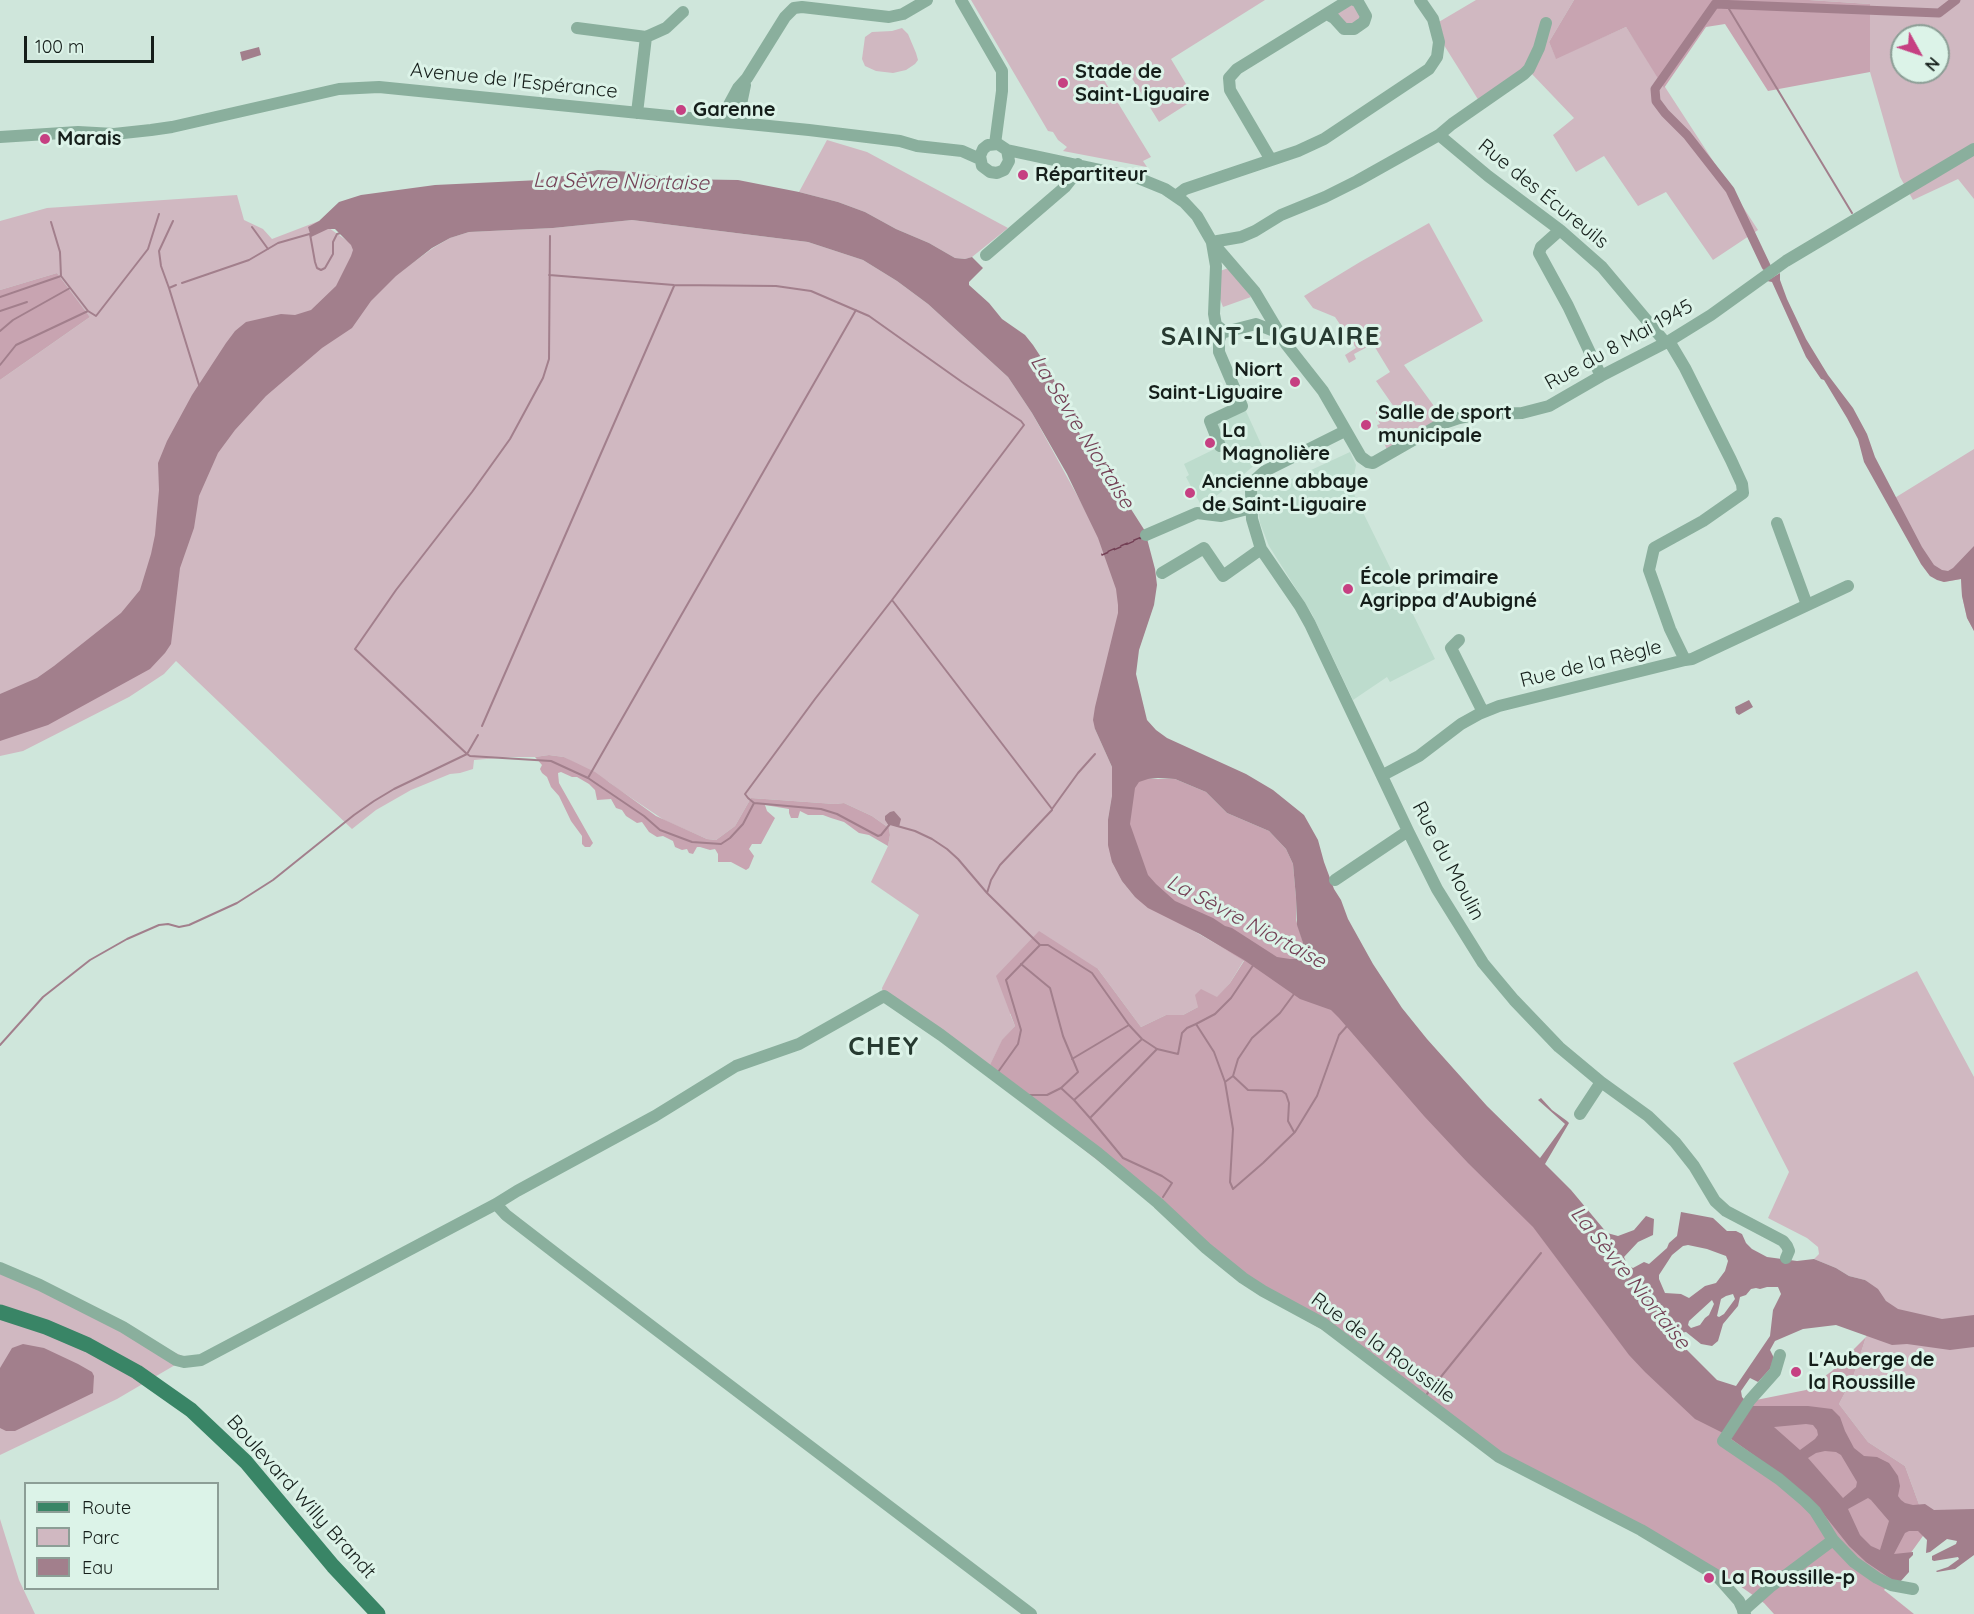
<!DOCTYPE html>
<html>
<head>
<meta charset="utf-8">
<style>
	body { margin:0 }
	#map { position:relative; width:1974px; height:1614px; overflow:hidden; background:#cfe6db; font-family:Quicksand,sans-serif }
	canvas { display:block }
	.legend { position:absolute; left:24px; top:1482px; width:195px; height:108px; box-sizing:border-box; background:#dcf3e8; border:2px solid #8c9e96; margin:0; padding:8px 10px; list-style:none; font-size:18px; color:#151e1a }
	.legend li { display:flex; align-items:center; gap:12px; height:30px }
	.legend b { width:30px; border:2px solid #8c9e96 }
	.north { position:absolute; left:1890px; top:24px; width:60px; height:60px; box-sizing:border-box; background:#dcf3e8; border:2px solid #8c9e96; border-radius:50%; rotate:130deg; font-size:16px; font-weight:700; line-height:24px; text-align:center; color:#151e1a }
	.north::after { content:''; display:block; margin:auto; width:21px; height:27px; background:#c64082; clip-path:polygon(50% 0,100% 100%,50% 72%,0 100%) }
	.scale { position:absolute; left:24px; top:36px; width:130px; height:27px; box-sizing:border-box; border:3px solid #151e1a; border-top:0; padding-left:8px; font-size:18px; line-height:21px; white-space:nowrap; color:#151e1a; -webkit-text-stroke:4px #dcf3e8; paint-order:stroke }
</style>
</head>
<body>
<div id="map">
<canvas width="1974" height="1614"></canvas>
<ul class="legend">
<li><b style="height:8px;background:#398566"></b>Route</li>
<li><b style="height:16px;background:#d0b8c1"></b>Parc</li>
<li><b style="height:16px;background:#a27f8c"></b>Eau</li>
</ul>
<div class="north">N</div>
<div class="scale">100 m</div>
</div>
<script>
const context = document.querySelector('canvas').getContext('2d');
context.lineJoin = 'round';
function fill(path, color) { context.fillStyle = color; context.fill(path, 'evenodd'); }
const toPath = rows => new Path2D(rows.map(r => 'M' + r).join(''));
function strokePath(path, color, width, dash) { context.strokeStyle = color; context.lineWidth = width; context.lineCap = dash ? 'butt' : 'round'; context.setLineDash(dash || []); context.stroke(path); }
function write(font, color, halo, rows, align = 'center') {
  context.font = font + ' Quicksand,sans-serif'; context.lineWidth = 6; context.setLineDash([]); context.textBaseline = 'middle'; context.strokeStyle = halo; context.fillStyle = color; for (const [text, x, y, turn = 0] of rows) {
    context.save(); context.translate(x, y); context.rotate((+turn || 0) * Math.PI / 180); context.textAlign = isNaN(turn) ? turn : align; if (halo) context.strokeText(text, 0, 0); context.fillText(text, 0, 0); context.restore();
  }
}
fill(toPath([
	[1245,409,1266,455,1243,475,1202,507,1186,477,1189,475,1184,464,1225,444,1216,423],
	[1350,452,1356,465,1354,475,1356,480,1351,488,1435,659,1390,682,1387,677,1353,700,1312,614,1269,546,1260,523,1257,502,1257,490,1278,480,1281,484]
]), '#bddccd');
fill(toPath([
	[971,0,1265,0,1171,59,1195,99,1159,122,1125,67,1104,80,1151,157,1143,161,1147,167,1063,151,1067,147,1058,140,1053,132,1048,131],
	[1476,0,1574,0,1549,42,1556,58,1626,27,1758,230,1713,260,1666,192,1638,206,1604,156,1576,172,1553,135,1574,118,1531,73,1479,101,1432,26],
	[1809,0,1974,0,1974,199,1958,179,1913,200,1900,177,1870,72,1870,4],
	[1902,36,1938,36,1938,72,1902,72],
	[1352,4,1360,14,1360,19,1349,27,1338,15,1338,12],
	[902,28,908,34,916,53,918,60,915,64,906,70,893,73,876,71,865,66,862,59,865,37,872,32,892,31],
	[827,140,867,152,1008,228,972,257,965,259,955,258,929,243,896,229,865,212,838,202,799,192],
	[237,195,244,220,263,229,272,239,319,221,396,275,433,248,450,238,469,232,553,228,632,220,808,242,863,260,897,281,928,304,1008,377,1032,413,1083,506,1127,579,1095,729,1112,767,1112,796,1108,820,1112,862,1122,881,1135,897,1244,960,1230,983,1218,997,1198,1007,1183,1015,1166,1015,1141,1027,1098,969,1010,1014,1015,1026,1002,1041,986,1073,884,1000,882,988,919,915,871,882,888,846,890,835,889,828,872,816,844,803,835,804,751,798,735,826,716,840,707,839,664,820,618,789,609,782,564,757,549,755,535,757,511,757,474,760,473,769,460,773,450,774,411,790,376,810,352,829,176,661,164,674,129,697,23,751,0,756,0,380,90,317,57,273,0,290,0,221,47,208],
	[1429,223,1483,321,1404,365,1442,417,1387,450,1377,425,1380,424,1376,417,1376,411,1383,410,1399,422,1401,417,1376,381,1390,372,1373,344,1354,354,1356,359,1349,363,1345,355,1356,348,1335,317,1313,308,1304,296,1360,262],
	[1231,267,1251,297,1223,307,1220,299,1220,271],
	[1974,449,1974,631,1967,618,1962,596,1961,579,1944,582,1930,576,1921,564,1893,499],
	[1917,971,1974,1077,1974,1538,1928,1529,1905,1466,1868,1442,1839,1404,1853,1377,1866,1337,1886,1301,1865,1280,1849,1276,1836,1268,1814,1259,1819,1254,1818,1247,1807,1238,1768,1218,1789,1172,1733,1063],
	[0,1264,169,1350,187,1358,117,1399,0,1455],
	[0,1519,19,1580,35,1614,0,1614]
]), '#d0b8c1');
fill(toPath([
	[1574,0,1809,0,1870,4,1870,72,1768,91,1725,24,1706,27,1664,88,1626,27,1556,59,1549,42],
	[57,273,90,317,0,380,0,290],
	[549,755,564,757,595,772,656,816,707,839,716,840,735,826,751,798,835,804,844,803,872,816,889,828,890,835,888,846,869,835,859,833,844,822,831,818,823,815,808,815,800,811,798,818,791,818,789,813,789,809,765,805,767,811,775,818,761,844,752,844,749,849,754,856,749,868,746,870,731,862,718,862,718,854,715,849,710,850,700,847,697,847,693,854,689,853,687,849,682,850,675,847,673,841,663,836,657,837,649,832,642,822,637,823,626,816,622,810,616,808,611,799,597,800,595,790,589,784,577,777,572,777,561,772,558,773,559,783,593,843,590,847,585,847,582,844,582,836,571,821,559,796,551,787,547,777,542,773,540,769,542,765,535,757],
	[1112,767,1148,779,1175,779,1206,792,1227,813,1269,831,1286,849,1293,864,1296,898,1296,920,1308,958,1306,959,1654,1355,1746,1402,1806,1390,1832,1371,1866,1337,1853,1377,1839,1404,1868,1442,1905,1466,1928,1529,1884,1590,1914,1614,1774,1614,1764,1603,1733,1581,1491,1455,1328,1333,1260,1294,1175,1221,986,1073,1002,1040,1015,1026,996,976,1039,931,1098,969,1141,1027,1166,1015,1183,1015,1198,1007,1195,995,1201,989,1217,997,1230,983,1244,961,1200,934,1148,908,1135,897,1122,881,1112,862,1108,845,1108,820,1112,796]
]), '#c8a4b1');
fill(toPath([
	[259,47,261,55,242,61,240,52],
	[598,170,633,172,675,179,738,180,799,192,838,202,865,212,896,229,929,243,955,258,965,259,972,257,983,268,969,282,969,285,989,303,1002,319,1025,335,1033,345,1052,374,1058,391,1085,444,1103,473,1115,484,1145,531,1155,569,1157,585,1154,605,1139,650,1136,674,1147,720,1156,730,1167,738,1246,774,1273,790,1304,815,1318,840,1324,862,1334,889,1341,900,1348,919,1373,964,1402,1008,1427,1039,1487,1106,1540,1158,1565,1124,1538,1100,1541,1098,1552,1110,1567,1121,1569,1123,1545,1164,1571,1190,1607,1233,1618,1236,1634,1230,1646,1216,1654,1219,1653,1235,1638,1242,1624,1257,1628,1266,1633,1268,1644,1262,1649,1264,1667,1248,1669,1243,1677,1236,1681,1212,1713,1218,1727,1231,1736,1231,1742,1234,1746,1243,1752,1249,1767,1257,1797,1261,1814,1259,1836,1268,1849,1276,1865,1280,1878,1289,1886,1301,1898,1309,1942,1319,1974,1315,1974,1347,1950,1350,1907,1344,1892,1345,1836,1325,1803,1329,1775,1341,1770,1350,1774,1358,1770,1369,1758,1382,1750,1378,1741,1391,1742,1397,1751,1406,1808,1406,1832,1409,1840,1417,1845,1431,1854,1448,1864,1456,1877,1457,1889,1463,1898,1476,1900,1486,1898,1496,1901,1500,1905,1503,1913,1505,1925,1504,1934,1510,1974,1509,1974,1555,1955,1569,1937,1572,1936,1571,1948,1567,1959,1559,1958,1557,1934,1561,1932,1560,1932,1556,1956,1544,1957,1541,1947,1539,1930,1552,1926,1553,1927,1540,1918,1531,1909,1531,1905,1533,1894,1554,1913,1552,1913,1555,1909,1559,1909,1572,1900,1582,1894,1581,1866,1562,1849,1546,1818,1507,1783,1476,1723,1433,1695,1419,1645,1372,1629,1355,1533,1227,1468,1163,1424,1116,1339,1018,1331,1010,1300,999,1244,960,1200,934,1148,908,1135,897,1122,881,1112,862,1108,845,1108,820,1112,796,1112,767,1095,729,1093,720,1095,707,1118,613,1118,605,1116,589,1098,538,1067,474,1032,413,1008,377,928,304,897,281,863,260,808,242,632,220,553,228,469,232,450,238,432,248,396,276,371,301,352,328,322,348,266,396,235,430,218,453,199,496,194,528,180,568,171,644,165,653,150,669,48,725,0,741,0,694,37,678,54,666,121,613,140,590,151,554,155,535,159,490,158,463,167,441,192,395,226,343,235,331,246,322,281,314,295,315,311,310,336,286,351,256,353,250,351,245,335,229,328,229,311,237,308,227,319,221,339,202,361,195,435,185,540,180],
	[1158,778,1175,779,1206,792,1227,813,1269,831,1286,849,1293,864,1296,898,1297,925,1308,958,1306,959,1290,959,1277,957,1232,928,1225,926,1213,918,1175,901,1156,884,1148,875,1130,824,1135,788,1139,782,1148,779],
	[1688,1245,1707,1249,1726,1256,1728,1261,1725,1271,1716,1283,1705,1286,1689,1298,1681,1294,1665,1293,1659,1279,1659,1275,1672,1255,1683,1246],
	[1767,1287,1778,1287,1781,1294,1773,1310,1770,1336,1736,1386,1717,1380,1673,1336,1680,1333,1686,1332,1701,1344,1712,1346,1718,1341,1723,1324,1738,1306,1740,1297,1746,1295,1751,1289,1756,1288,1760,1289],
	[1733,1294,1735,1299,1724,1314,1719,1317,1717,1316,1721,1299,1726,1296],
	[1712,1300,1714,1304,1709,1315,1705,1318,1700,1325,1691,1328,1688,1325,1689,1321],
	[1806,1424,1813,1425,1817,1430,1818,1435,1815,1439,1800,1450,1774,1427],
	[1825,1451,1836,1452,1841,1455,1857,1482,1856,1487,1843,1498,1808,1458,1816,1453],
	[1868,1498,1871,1500,1889,1521,1880,1550,1871,1546,1860,1535,1848,1509],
	[1780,273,1780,280,1787,299,1806,339,1828,375,1853,408,1867,434,1875,457,1922,547,1934,565,1942,570,1948,571,1953,568,1974,546,1974,631,1967,618,1962,596,1961,579,1944,582,1937,580,1930,576,1921,564,1864,462,1858,439,1847,418,1824,380,1821,379,1806,357,1772,282,1767,281],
	[1749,700,1753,707,1739,715,1736,713,1735,707],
	[894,811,901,819,899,827,890,824,889,826,885,820,885,816,890,812],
	[23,1344,44,1348,78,1364,92,1372,94,1376,93,1393,15,1431,6,1431,0,1428,0,1368,12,1348]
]), '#a27f8c');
strokePath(toPath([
	[1726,4,1852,213],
	[173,221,159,251,161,266,169,288,176,285],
	[51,222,60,252,61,276],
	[252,227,268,249],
	[310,234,315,262,317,268,321,270,325,268,333,254,333,242,337,234,341,233],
	[549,275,674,285,776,286,811,291,869,316,962,382,1021,421,1024,425,892,600,1052,809,1078,773,1095,754],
	[182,283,249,260,278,243,313,233],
	[169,288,199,385],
	[0,297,61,276,88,311],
	[0,311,27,302],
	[0,331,13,320,70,288],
	[0,365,16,345,88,311,96,316,148,249,159,214],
	[892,600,815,699,745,794,748,798,754,803,821,809,837,814,878,836,881,835,890,824,915,831,932,839,947,849,958,859,987,893,991,880,1000,865,1052,810],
	[482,726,674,286],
	[478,735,467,754,470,756,551,761,588,778,644,816,660,830,692,842,721,844,730,838,743,824,754,803],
	[588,778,856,310],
	[987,893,1040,945,1006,980,1021,1030,1018,1044,998,1072],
	[1040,945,1048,945,1092,973,1129,1025,1142,1039,1157,1049,1178,1054,1182,1033,1187,1028,1196,1024,1214,1052,1225,1082,1233,1129,1230,1182,1233,1189,1263,1163,1295,1132,1317,1096,1339,1035,1347,1026],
	[1021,964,1050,988,1063,1036,1078,1072,1061,1088,1047,1095,1029,1095],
	[1196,1024,1215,1014,1231,998,1254,964],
	[0,1045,43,997,90,960,127,939,159,925,168,924,179,927,189,925,237,903,273,880,354,815,374,801,394,789,467,754,355,649,396,590,472,492,510,439,543,378,549,359,550,236],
	[1072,1059,1129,1025],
	[1233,1076,1248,1090,1282,1091,1286,1094,1289,1103,1288,1121,1294,1132],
	[1225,1082,1233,1076,1238,1059,1252,1038,1280,1013,1294,994],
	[1061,1088,1074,1100,1141,1040],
	[1074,1100,1090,1118,1157,1049],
	[1090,1118,1123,1158,1162,1176,1172,1183,1163,1197],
	[1427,1394,1541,1253]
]), '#a27f8c', 2);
strokePath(toPath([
	[1715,4,1655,89,1656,101,1665,113,1687,135,1730,190,1766,266],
	[1715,4,1939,13,1956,0]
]), '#a27f8c', 9);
strokePath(toPath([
	[1146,535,1146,536,1102,555,1102,554,1146,535]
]), '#744156', 1.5, [8, 6]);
strokePath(toPath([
	[961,0,1002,71,1002,91,995,144],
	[1327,14,1334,18,1344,29,1354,29,1364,22,1366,16,1358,2,1354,0],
	[577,28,646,37],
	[745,85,740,109,746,123],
	[637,113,646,37,666,28,683,12],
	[724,121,725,112,738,88,747,78,785,17,794,8,802,7,889,17,903,14,927,0],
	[1439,135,1452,124,1524,74,1529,69,1539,48,1546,23],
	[0,137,78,132,114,134,151,130,172,127,339,89,379,87,809,130,900,141,917,146,962,151,980,159],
	[1007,150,1009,161,1004,170,997,173,990,172,982,166,980,156,983,149,988,145,998,144,1007,150,1138,178,1165,189,1184,202,1197,216,1212,242,1255,292,1286,344,1323,391,1361,457,1368,462,1373,463,1441,424,1459,418,1479,414,1522,413,1549,406,1601,376,1669,341,1711,315,1786,261,1974,149],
	[1271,160,1230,90,1229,78,1237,69,1349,0],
	[1176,196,1185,189,1298,151,1324,139,1429,69,1437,57,1439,42,1433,19,1420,0],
	[1560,230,1541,247,1539,253,1568,306,1601,376],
	[1212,242,1241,237,1255,231,1281,215,1325,197,1357,181,1439,135,1488,176,1560,230,1602,267,1665,342],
	[1212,243,1216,266,1214,314,1216,325,1225,332,1256,324,1279,333],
	[986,255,1065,187,1076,173,1078,164],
	[1345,431,1265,471,1254,481,1251,491,1252,519,1261,549,1300,606,1310,624,1408,831,1437,889,1483,963,1514,1000,1559,1047,1601,1082,1648,1116,1675,1142,1694,1166,1715,1201,1726,1211,1783,1241,1787,1246,1789,1251,1786,1258],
	[1220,446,1210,421,1242,406,1219,352,1219,340,1222,331],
	[1777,523,1807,605],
	[1146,535,1197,513,1221,516,1251,508],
	[1162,573,1204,548,1223,576,1261,549],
	[1459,640,1451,648,1483,712],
	[1685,660,1692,659,1848,586],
	[1383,775,1419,756,1461,724,1479,714,1499,706,1685,660,1670,629,1649,570,1654,548,1703,521,1743,493,1742,484,1731,460,1685,368,1669,341],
	[1335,880,1408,831],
	[1580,1114,1601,1082],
	[496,1204,506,1215,563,1259,1031,1614],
	[0,1268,40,1285,123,1327,176,1360,184,1362,201,1360,496,1204,517,1191,655,1116,736,1066,799,1044,884,996,941,1035,1098,1153,1158,1203,1206,1248,1243,1278,1263,1291,1324,1324,1499,1457,1641,1530,1716,1575,1739,1601,1745,1614],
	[1833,1540,1854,1562,1877,1578,1891,1585,1913,1589],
	[1743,1611,1770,1587,1833,1540,1815,1511,1805,1501,1779,1479,1723,1441,1750,1400,1775,1372,1780,1355]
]), '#8aaf9d', 12);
strokePath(toPath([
	[0,1312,46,1327,88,1345,137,1372,191,1410,246,1462,333,1566,378,1614]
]), '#398566', 15);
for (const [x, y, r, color] of [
	[1063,83,6,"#c64082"],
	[681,110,6,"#c64082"],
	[45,139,6,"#c64082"],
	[1023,175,6,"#c64082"],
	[1295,382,6,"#c64082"],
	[1366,425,6,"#c64082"],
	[1210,443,6,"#c64082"],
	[1190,493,6,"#c64082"],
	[1348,589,6,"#c64082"],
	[1796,1372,6,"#c64082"],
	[1709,1578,6,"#c64082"]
]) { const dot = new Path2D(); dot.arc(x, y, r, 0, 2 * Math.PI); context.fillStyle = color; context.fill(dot); strokePath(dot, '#dcf3e8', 2); }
write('bold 20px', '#151e1a', '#dcf3e8', [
	["Stade de",1075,72],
	["Saint-Liguaire",1075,95],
	["Garenne",693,110],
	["Marais",57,139],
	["Répartiteur",1035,175],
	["Niort",1283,370,"right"],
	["Saint-Liguaire",1283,393,"right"],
	["Salle de sport",1378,413],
	["municipale",1378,436],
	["La",1222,431],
	["Magnolière",1222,454],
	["Ancienne abbaye",1202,482],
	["de Saint-Liguaire",1202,505],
	["École primaire",1360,578],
	["Agrippa d'Aubigné",1360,601],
	["L'Auberge de",1808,1360],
	["la Roussille",1808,1383],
	["La Roussille-p",1721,1578]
], 'left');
write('20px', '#151e1a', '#dcf3e8', [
	["Avenue de l'Espérance",514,81,6],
	["Rue des Écureuils",1543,194,39],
	["Rue du 8 Mai 1945",1619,345,-29],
	["Rue de la Règle",1591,664,-14],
	["Rue du Moulin",1448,861,62],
	["Rue de la Roussille",1383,1348,36],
	["Boulevard Willy Brandt",301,1497,48]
]);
write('italic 21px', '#744156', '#dcf3e8', [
	["La Sèvre Niortaise",621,182,1],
	["La Sèvre Niortaise",1082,432,58],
	["La Sèvre Niortaise",1246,922,28],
	["La Sèvre Niortaise",1630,1278,51]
]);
context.letterSpacing = '1.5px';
write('bold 26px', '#273a31', '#dcf3e8', [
	["SAINT-LIGUAIRE",1271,337],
	["CHEY",884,1047]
]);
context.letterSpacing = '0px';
</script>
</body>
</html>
